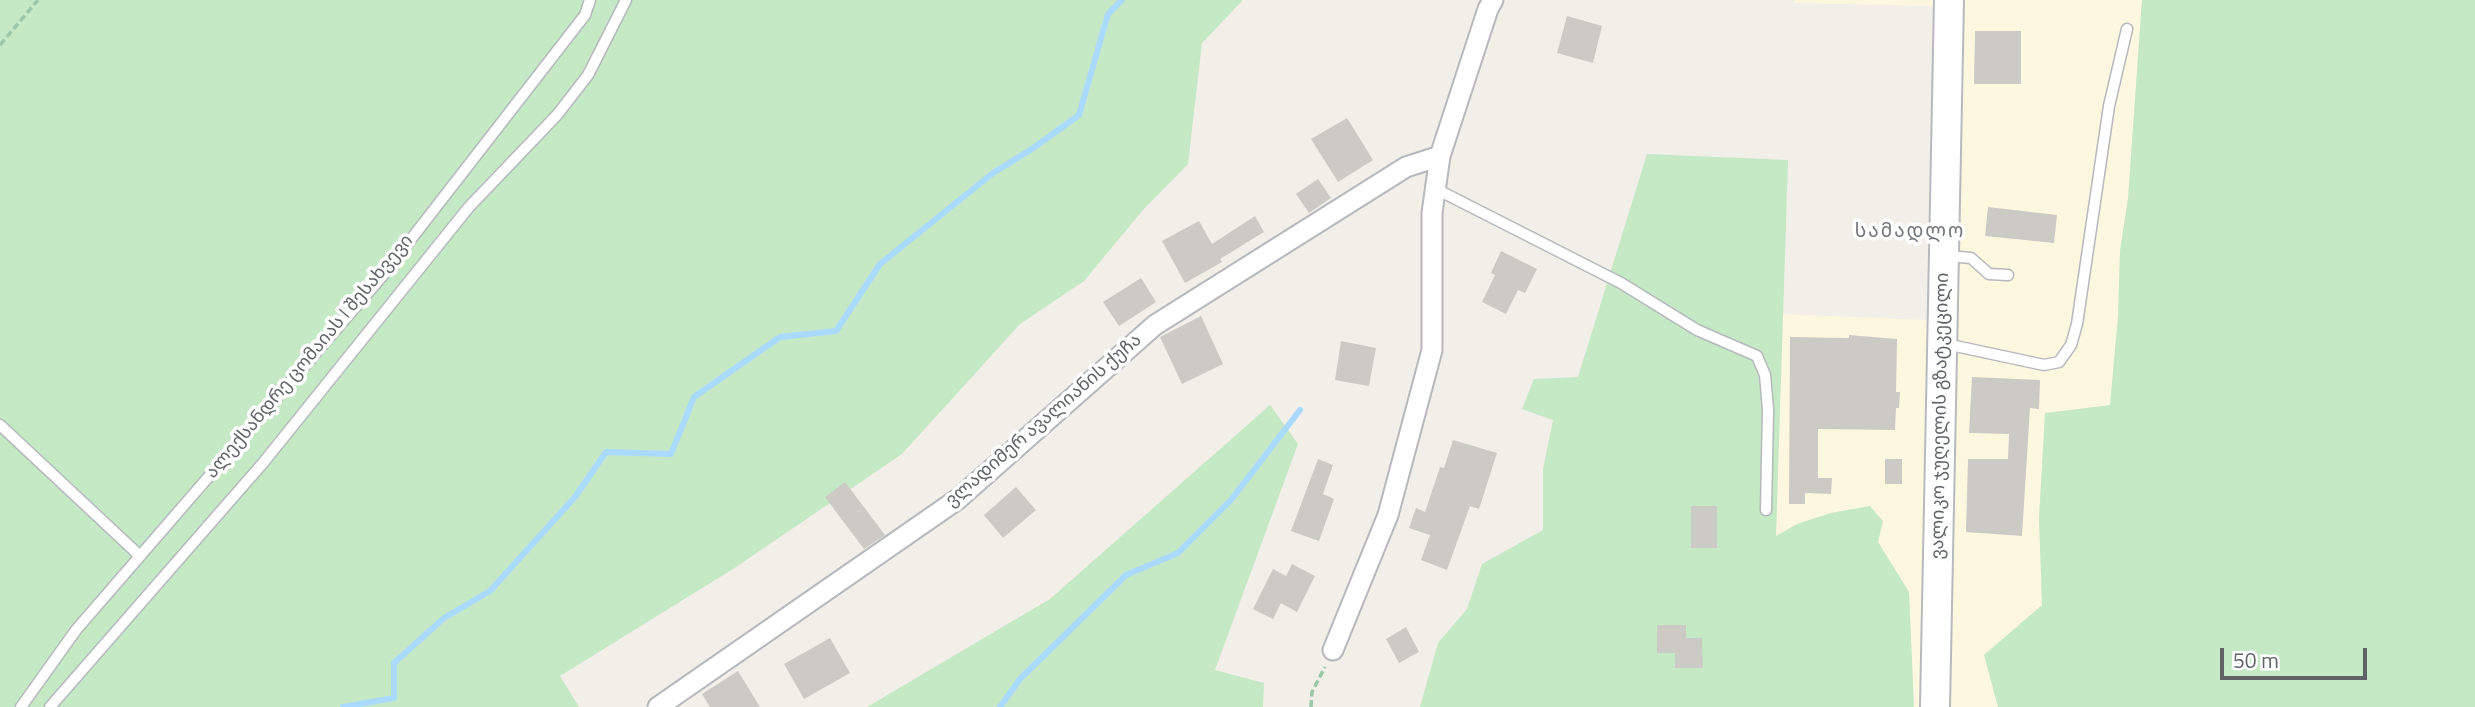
<!DOCTYPE html>
<html>
<head>
<meta charset="utf-8">
<style>
	body { margin:0 }
	#map { position:relative; width:2475px; height:707px; overflow:hidden; background:#f1efe8; font-family:"Titillium Web",sans-serif }
	canvas { display:block }
	.scale { position:absolute; left:2220px; top:648px; width:147px; height:32px; box-sizing:border-box; border:4px solid #5f6368; border-top:0; padding-left:9px; font-size:21px; line-height:24px; white-space:nowrap; color:#5f6368; -webkit-text-stroke:5px #fff; paint-order:stroke }
</style>
</head>
<body>
<div id="map">
<canvas width="2475" height="707"></canvas>
<div class="scale">50 m</div>
</div>
<script>
const context = document.querySelector('canvas').getContext('2d');
context.lineJoin = 'round';
function fill(path, color) { context.fillStyle = color; context.fill(path, 'evenodd'); }
const toPath = rows => new Path2D(rows.map(r => 'M' + r).join(''));
function strokePath(path, color, width, dash) { context.strokeStyle = color; context.lineWidth = width; context.lineCap = dash ? 'butt' : 'round'; context.setLineDash(dash || []); context.stroke(path); }
function write(font, color, halo, rows, align = 'center') {
  context.font = font + ' "Titillium Web","Noto Sans Georgian",sans-serif'; context.lineWidth = 7; context.setLineDash([]); context.textBaseline = 'middle'; context.strokeStyle = halo; context.fillStyle = color; for (const [text, x, y, turn = 0] of rows) {
    context.save(); context.translate(x, y); context.rotate((+turn || 0) * Math.PI / 180); context.textAlign = isNaN(turn) ? turn : align; if (halo) context.strokeText(text, 0, 0); context.fillText(text, 0, 0); context.restore();
  }
}
fill(toPath([
	[1795,0,2142,0,2128,198,2120,251,2118,316,2110,406,2045,414,2039,518,2042,605,1984,655,1998,707,1914,707,1909,592,1878,542,1883,521,1870,506,1831,513,1797,524,1776,537,1782,314,1925,320,1955,324,1965,7,1795,3]
]), '#fef7e0');
fill(toPath([
	[0,0,1243,0,1202,43,1188,164,1143,210,1084,281,1020,324,902,454,733,569,560,676,579,707,0,707],
	[2142,0,2475,0,2475,707,1998,707,1984,655,2042,605,2039,518,2045,413,2110,405,2118,316,2120,251,2128,198],
	[1647,154,1788,160,1776,536,1797,524,1831,513,1870,506,1883,521,1878,542,1909,592,1914,707,1420,707,1438,643,1467,609,1482,564,1543,530,1543,469,1553,420,1522,409,1534,379,1578,377],
	[1270,405,1298,444,1215,670,1264,683,1263,707,867,707,1050,599]
]), '#c5e8c5');
strokePath(toPath([
	[343,707,394,698,394,663,444,618,490,591,575,497,606,452,671,454,694,397,780,337,836,331,880,264,993,173,1032,149,1079,115,1108,14,1122,0],
	[1000,707,1020,679,1126,575,1178,553,1231,500,1300,410]
]), '#aadaff', 6);
fill(toPath([
	[1567,16,1602,26,1593,63,1557,53],
	[1975,31,2021,31,2021,84,1974,84],
	[1347,118,1373,160,1338,182,1311,139],
	[1318,179,1331,198,1309,213,1296,194],
	[1988,207,2057,215,2054,243,1985,236],
	[1255,216,1264,232,1220,259,1222,262,1185,283,1162,241,1199,221,1212,244],
	[1501,251,1537,269,1525,293,1518,290,1506,314,1482,302,1495,275,1491,273],
	[1141,278,1156,302,1119,326,1103,302],
	[1201,316,1223,364,1182,384,1160,337],
	[1849,335,1897,339,1896,392,1900,392,1899,408,1896,408,1895,430,1818,429,1818,478,1832,478,1831,494,1805,493,1805,504,1789,504,1790,337,1849,338],
	[1341,341,1376,348,1369,386,1335,380],
	[1972,377,2040,380,2039,409,2030,408,2022,536,1966,532,1968,459,2008,459,2009,434,1969,433],
	[1453,440,1497,453,1479,509,1470,506,1447,570,1421,560,1430,535,1409,528,1416,508,1425,512,1440,467,1444,468],
	[1318,459,1333,465,1323,494,1334,499,1319,541,1291,531],
	[1885,459,1902,459,1902,484,1885,484],
	[845,482,885,535,864,549,825,497],
	[1016,487,1036,510,1003,538,984,515],
	[1691,506,1717,506,1717,548,1691,548],
	[1292,564,1315,576,1297,612,1281,603,1273,619,1253,609,1273,569,1286,576],
	[1657,625,1686,625,1686,638,1702,638,1703,668,1675,668,1675,653,1657,653],
	[1406,627,1419,652,1399,663,1386,639],
	[830,638,850,673,804,699,784,664],
	[738,671,760,707,710,707,702,694]
]), '#cccac5');
const service = toPath([
	[1436,189,1621,283,1697,330,1757,356,1765,375,1768,409,1766,510],
	[1948,256,1971,258,1989,274,2008,275],
	[1946,344,2044,365,2059,362,2071,345,2077,324,2109,106,2127,29],
	[0,425,140,556],
	[21,707,76,630,384,274,585,15,590,0],
	[50,707,263,463,469,207,557,115,588,75,626,0]
]);
const minor = toPath([
	[1333,650,1388,515,1432,350,1432,213,1440,156,1488,9,1493,0],
	[658,707,958,499,1155,325,1406,167,1440,156]
]);
const secondary = toPath([
	[1935,707,1949,0]
]);
strokePath(service, '#b5b8bc', 13);
strokePath(minor, '#b5b8bc', 23);
strokePath(secondary, '#b6babf', 32);
strokePath(toPath([
	[0,45,38,0],
	[1311,707,1312,692,1325,667]
]), '#9cc7a9', 3.5, [7, 3.5]);
strokePath(service, '#fff', 10);
strokePath(minor, '#fff', 19);
strokePath(secondary, '#fff', 28);
write('18px', '#5f6368', '#fff', [
	["ალექსანდრე ცომაიას I შესახვევი",310,357,-50],
	["ვალიკო ჯუღელის გზატკეცილი",1941,416,-89],
	["ვლადიმერ ავალიანის ქუჩა",1044,421,-41]
]);
context.letterSpacing = '2px';
write('19px', '#70757a', '#fff', [
	["სამადლო",1910,232]
]);
context.letterSpacing = '0px';
</script>
</body>
</html>
